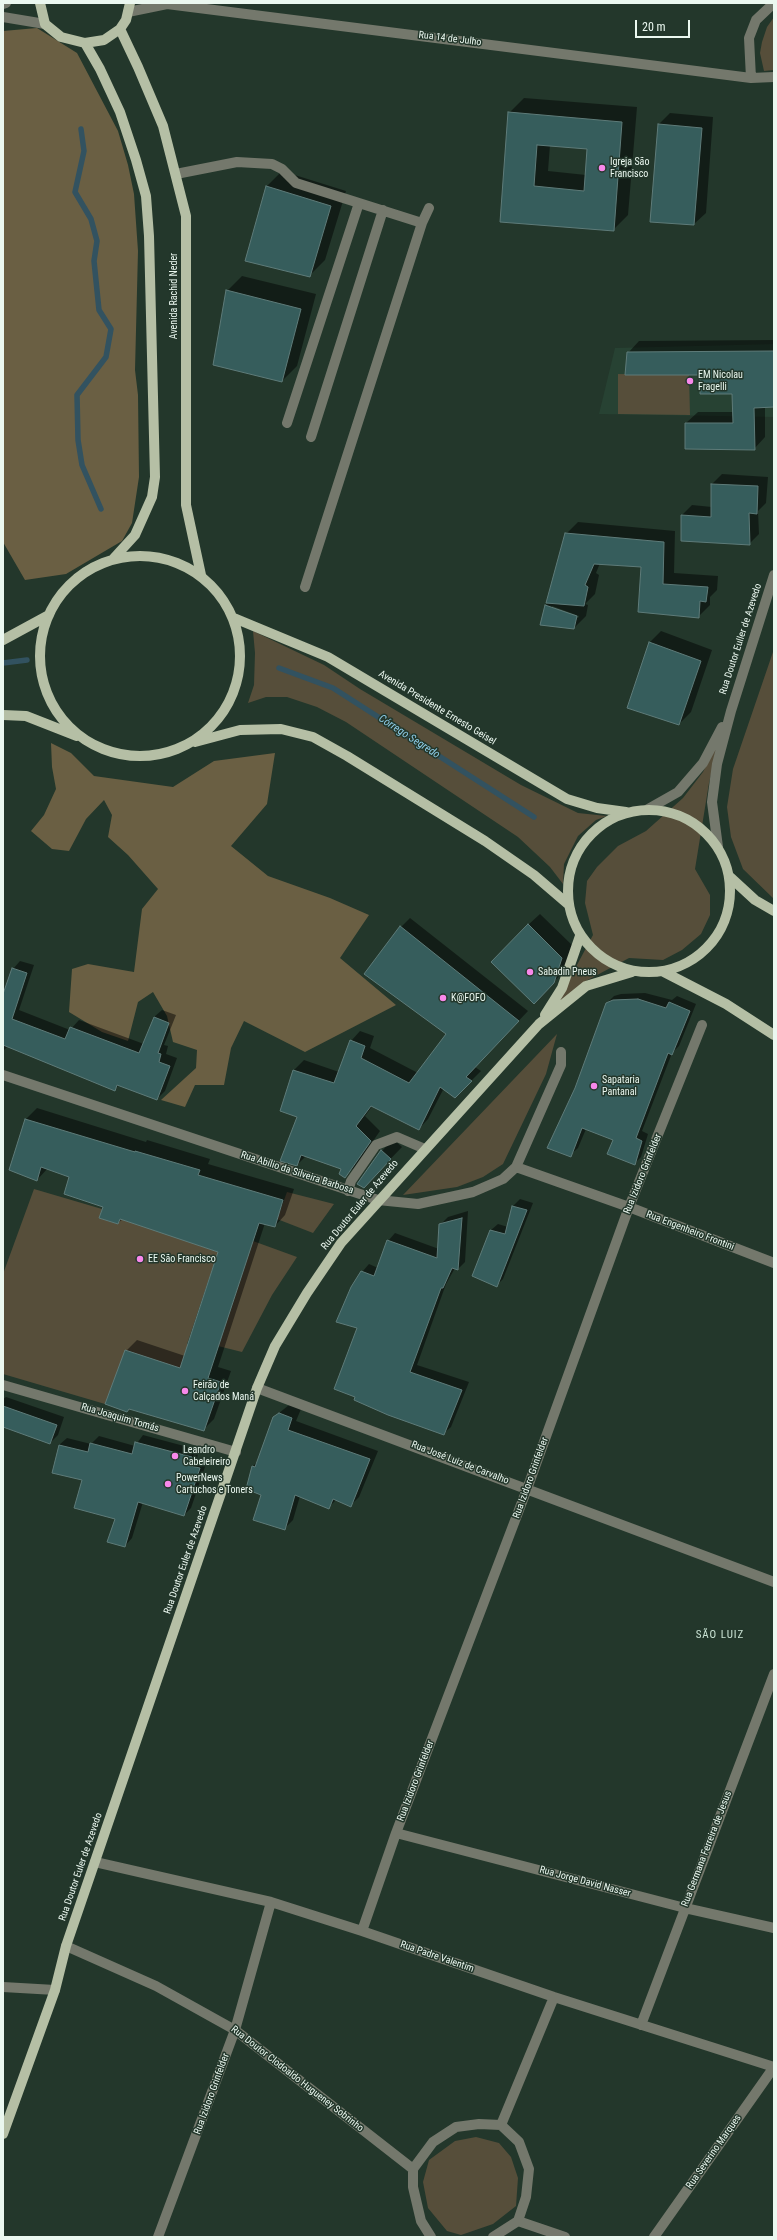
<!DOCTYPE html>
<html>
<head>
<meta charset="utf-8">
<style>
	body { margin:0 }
	#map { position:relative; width:777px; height:2240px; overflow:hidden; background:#23372b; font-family:"Roboto Condensed",sans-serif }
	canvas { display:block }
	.frame { position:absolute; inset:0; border:4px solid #ebf8f0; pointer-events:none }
	.scale { position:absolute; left:635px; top:20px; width:55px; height:18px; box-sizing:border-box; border:2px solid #ebf8f0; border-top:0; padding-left:5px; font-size:12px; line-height:14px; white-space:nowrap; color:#ebf8f0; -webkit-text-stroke:3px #23372b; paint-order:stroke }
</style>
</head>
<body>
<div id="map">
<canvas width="777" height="2240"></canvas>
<div class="frame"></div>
<div class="scale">20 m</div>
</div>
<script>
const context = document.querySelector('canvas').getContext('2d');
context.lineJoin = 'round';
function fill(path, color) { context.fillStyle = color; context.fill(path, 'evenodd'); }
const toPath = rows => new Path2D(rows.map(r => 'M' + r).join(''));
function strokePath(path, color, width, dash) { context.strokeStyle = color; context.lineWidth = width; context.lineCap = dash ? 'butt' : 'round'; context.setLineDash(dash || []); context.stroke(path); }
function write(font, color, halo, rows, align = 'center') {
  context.font = font + ' "Roboto Condensed",sans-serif'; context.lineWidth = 3; context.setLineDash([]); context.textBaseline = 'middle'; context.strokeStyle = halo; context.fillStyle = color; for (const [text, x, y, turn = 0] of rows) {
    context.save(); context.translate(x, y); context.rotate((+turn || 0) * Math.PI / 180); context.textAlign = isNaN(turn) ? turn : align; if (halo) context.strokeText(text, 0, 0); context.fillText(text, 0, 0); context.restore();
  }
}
fill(toPath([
	[774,344,774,417,599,414,615,348]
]), '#274233');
fill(toPath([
	[774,17,774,70,764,71,760,53,762,42,767,27],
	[618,374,689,375,690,415,618,414],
	[253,631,324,665,360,689,521,785,578,813,607,816,596,820,578,836,564,864,563,884,550,867,518,837,346,722,317,707,287,697,266,697,248,703,254,685,255,653],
	[774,649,774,899,743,869,731,837,727,807,733,769],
	[719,741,709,783,695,869,710,895,710,915,701,934,682,950,663,960,629,958,584,982,555,1006,593,935,585,903,587,881,597,867,618,846,646,831,683,798,703,772],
	[557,1034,546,1074,503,1164,483,1177,457,1187,403,1195],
	[34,1189,102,1209,99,1218,118,1224,122,1213,128,1221,218,1252,187,1344,210,1352,201,1375,127,1351,105,1404,3,1374,3,1274],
	[287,1192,334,1204,313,1233,277,1219],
	[253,1241,297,1257,272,1295,242,1352,218,1346],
	[476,2137,499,2143,511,2157,518,2178,516,2206,493,2224,461,2235,447,2231,428,2208,423,2182,429,2160,455,2141]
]), '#564e3a');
fill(toPath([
	[37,28,77,53,118,131,128,165,134,194,138,251,135,370,138,395,139,477,132,523,122,541,66,574,25,580,3,542,3,31],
	[51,743,71,753,94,776,173,787,214,761,275,753,267,804,231,846,268,876,330,898,369,915,340,958,396,1005,305,1052,244,1021,231,1048,224,1085,195,1085,185,1107,161,1100,196,1068,197,1050,173,1042,167,1016,153,992,138,1002,128,1041,102,1032,69,1012,72,969,88,964,134,972,142,909,158,889,128,855,108,837,112,815,104,800,86,819,69,851,52,849,31,831,44,815,56,789,52,767]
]), '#6a5f43');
fill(toPath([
	[524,98,637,107,628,215,613,230,501,221,509,113],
	[550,145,588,148,586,175,548,171],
	[670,113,713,117,706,213,694,224,658,125],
	[282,171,346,191,325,260,310,275,267,186],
	[242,276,316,294,297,366,282,381,227,291],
	[774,340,774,406,765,406,765,437,754,449,686,423,698,412,734,412,733,393,701,374,628,353,639,341],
	[722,474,768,477,766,503,758,511,759,534,749,544,682,515,692,505,712,507,712,484],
	[578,522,675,531,674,573,718,576,717,590,710,597,710,605,698,617,642,566,600,563,596,573,599,575,595,594,585,604,588,605,586,616,574,628,541,624,546,605,549,602,566,534],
	[552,606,579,616,578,618,552,609],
	[661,631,712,650,691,712,679,724,649,643],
	[540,914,573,946,565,970,534,1002,528,925],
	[410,918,528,1011,475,1067,481,1071,455,1097,444,1088,428,1119,419,1129,373,1105,365,1116,380,1131,355,1167,345,1176,342,1169,306,1156,297,1165,299,1116,281,1111,294,1070,304,1060,339,1072,351,1041,360,1031,374,1036,370,1048,418,1073,447,1034,401,927],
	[20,961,34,965,19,1010,70,1030,79,1020,144,1044,154,1017,162,1010,176,1015,164,1045,168,1046,166,1054,177,1058,165,1091,157,1099,119,1085,115,1089,8,1046,3,1051,3,997,13,969],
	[645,993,672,1000,677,996,696,1004,679,1046,672,1053,642,1131,648,1134,641,1157,634,1164,614,1140,586,1129,578,1148,570,1155,576,1088,607,1003,614,996,621,994],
	[37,1108,146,1142,147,1140,210,1159,208,1164,294,1189,285,1215,275,1226,265,1223,218,1367,231,1371,214,1419,203,1430,130,1408,127,1411,126,1351,137,1340,185,1356,219,1251,123,1219,118,1223,104,1207,70,1177,48,1168,37,1180,10,1169,26,1119],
	[393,1139,402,1147,375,1175,358,1184,382,1151],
	[520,1199,533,1203,503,1279,496,1286,491,1230,498,1224,508,1227,513,1206],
	[468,1211,465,1262,458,1269,455,1268,446,1284,417,1365,469,1382,451,1427,443,1434,358,1328,362,1272,369,1264,378,1268,388,1241,395,1233,439,1249,440,1225,448,1217],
	[6,1397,64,1417,58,1435,50,1443,3,1426,3,1399],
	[289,1405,301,1409,296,1421,378,1451,359,1497,351,1505,336,1500,328,1508,300,1496,293,1520,284,1529,263,1494,247,1489,253,1466,258,1461,274,1417],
	[143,1435,199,1450,197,1458,207,1461,191,1508,184,1515,143,1502,132,1538,125,1546,116,1519,83,1479,59,1445,67,1438,91,1444,99,1436,135,1446]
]), '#0007');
strokePath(toPath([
	[81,129,84,151,75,192,91,219,97,241,94,261,99,310,111,329,106,357,77,395,78,440,82,465,101,509],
	[3,663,27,660],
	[279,668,333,688,534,817]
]), '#325260', 5.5);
const building = toPath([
	[508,112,622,122,614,231,500,222,508,112],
	[537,145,587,149,584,191,534,186,537,145],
	[658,124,702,128,694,225,650,222,658,124],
	[266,186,331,206,310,277,245,261,266,186],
	[226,290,301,309,282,382,213,365,226,290],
	[774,351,774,407,754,408,755,450,685,449,685,423,733,423,732,394,700,394,700,375,625,375,627,352,774,351],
	[711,484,758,486,757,514,749,513,750,545,681,541,681,515,711,517,711,484],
	[565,533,664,542,663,584,708,587,706,602,700,601,699,618,638,612,641,567,594,564,585,585,588,587,584,606,546,603,565,533],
	[545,605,577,616,574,629,540,625,545,605],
	[649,642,701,661,679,725,627,708,649,642],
	[528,924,562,958,554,983,534,1004,491,962,528,924],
	[400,926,519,1021,466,1077,472,1081,455,1098,440,1087,419,1130,371,1106,356,1126,371,1141,345,1178,339,1174,341,1169,301,1155,297,1166,280,1161,297,1117,280,1111,293,1070,334,1083,350,1040,365,1046,361,1058,409,1083,446,1034,364,974,400,926],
	[12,968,27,973,12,1019,65,1039,70,1027,139,1053,154,1017,169,1023,158,1053,161,1054,159,1062,170,1066,157,1100,117,1085,115,1091,3,1045,3,994,12,968],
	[638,999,666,1008,669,1002,690,1011,672,1055,668,1053,636,1138,642,1141,635,1165,607,1154,613,1140,582,1128,571,1157,547,1148,575,1088,606,1003,613,1000,638,999],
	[25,1119,135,1152,135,1151,200,1170,198,1175,283,1200,275,1227,259,1223,208,1378,221,1382,204,1431,129,1409,127,1412,105,1404,125,1350,180,1368,218,1252,120,1219,118,1224,99,1218,103,1207,64,1194,69,1177,41,1167,37,1181,9,1170,25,1119],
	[381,1150,391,1159,364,1188,357,1184,381,1150],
	[512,1206,527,1210,497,1287,472,1276,490,1230,505,1234,512,1206],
	[462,1218,458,1270,452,1268,443,1288,441,1288,410,1372,462,1390,444,1435,388,1415,354,1400,355,1397,334,1389,357,1328,336,1322,351,1287,361,1271,374,1276,387,1240,437,1258,439,1224,462,1218],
	[3,1406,57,1425,50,1444,3,1427,3,1406],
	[279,1413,292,1418,288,1430,370,1459,351,1507,333,1499,329,1509,295,1495,285,1530,253,1520,261,1495,246,1489,252,1466,255,1467,273,1417,279,1413],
	[135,1442,192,1457,190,1466,200,1468,184,1516,138,1502,125,1547,107,1542,115,1519,74,1508,82,1480,52,1473,59,1445,88,1452,90,1443,132,1454,135,1442]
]);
fill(building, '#365d5c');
strokePath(building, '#5e7b79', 1);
strokePath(toPath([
	[3,4,6,3],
	[128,12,167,4,657,66,751,78,774,77],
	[3,17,45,24],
	[751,78,749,38,756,20,774,3],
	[176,174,237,162,272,164,282,169,296,183,422,223],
	[287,423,359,203],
	[311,437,383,210],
	[305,587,422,223,429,208],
	[648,809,678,792,703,763,722,727],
	[718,847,712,802,717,764,731,711,774,575],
	[3,1075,378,1200,418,1204,473,1192,503,1179,516,1167,561,1065,561,1052],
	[516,1167,629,1207,774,1263],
	[348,1191,351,1181,376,1145,397,1137,425,1149],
	[3,1385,236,1452],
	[257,1388,774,1582],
	[396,1833,685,1908,774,1928],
	[95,1862,271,1902,362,1931,554,1997,774,2067],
	[362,1931,396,1833,527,1489,629,1207,702,1025],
	[66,1946,156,1986,235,2030,413,2169],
	[3,1987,55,1990],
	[641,2025,774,1674],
	[501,2125,554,1997],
	[518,2221,565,2237],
	[158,2237,235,2030,271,1902],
	[431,2237,421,2221,413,2187,413,2169,433,2142,456,2127,479,2124,501,2125,519,2142,529,2169,526,2197,518,2221,493,2237],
	[654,2237,774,2067]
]), '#74786c', 10);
strokePath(toPath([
	[40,3,45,24,61,37,85,43,104,40,120,29,126,20,130,3],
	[120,29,138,67,163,126,186,216,186,505,201,575],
	[85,43,100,69,120,112,136,160,146,196,149,236,155,477,152,497,135,535,114,558],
	'40 656a100 100 0 1 1 200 0a100 100 0 1 1-200 0Z',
	[234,618,328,657,567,799,597,808,626,812],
	[3,640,49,615],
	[3,715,26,716,77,736],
	[195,742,240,730,281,729,313,737,347,756,485,841,534,875,569,905],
	'568 891a81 81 0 1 1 162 0a81 81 0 1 1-162 0Z',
	[730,877,755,900,774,911],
	[664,972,726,1004,774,1035],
	[545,1015,562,988,580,936],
	[3,2134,55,1990,66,1946,257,1388,275,1346,307,1293,341,1243,539,1024,586,986,632,972]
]), '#b5bfa5', 10);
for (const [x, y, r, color] of [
	[602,168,4,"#f888ea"],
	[690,381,4,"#f888ea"],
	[530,972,4,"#f888ea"],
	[443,998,4,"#f888ea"],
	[594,1086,4,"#f888ea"],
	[140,1259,4,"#f888ea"],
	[185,1391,4,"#f888ea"],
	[175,1456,4,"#f888ea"],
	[168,1484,4,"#f888ea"]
]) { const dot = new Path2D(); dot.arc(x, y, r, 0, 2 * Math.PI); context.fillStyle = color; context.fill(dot); strokePath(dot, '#23372b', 1.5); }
write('10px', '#ebf8f0', '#23372b', [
	["Rua 14 de Julho",450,39,7],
	["Avenida Rachid Neder",174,296,-90],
	["Rua Doutor Euller de Azevedo",741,639,-72],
	["Avenida Presidente Ernesto Geisel",437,708,31],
	["Rua Abílio da Silveira Barbosa",297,1173,18],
	["Rua Izidoro Grinfelder",643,1174,-68],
	["Rua Doutor Euler de Azevedo",360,1205,-50],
	["Rua Engenheiro Frontini",690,1231,21],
	["Rua Joaquim Tomás",120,1418,16],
	["Rua José Luiz de Carvalho",460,1463,21],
	["Rua Izidoro Grinfelder",531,1478,-70],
	["Rua Doutor Euler de Azevedo",186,1560,-71],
	["Rua Izidoro Grinfelder",416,1781,-69],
	["Rua Germana Ferreira de Jesus",707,1849,-69],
	["Rua Doutor Euler de Azevedo",81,1867,-71],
	["Rua Jorge David Nasser",585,1882,15],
	["Rua Padre Valentim",437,1957,19],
	["Rua Doutor Clodoaldo Hugueney Sobrinho",297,2079,38],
	["Rua Izidoro Grinfelder",212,2094,-70],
	["Rua Severino Marques",714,2152,-55]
]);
write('10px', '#ebf8f0', '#23372b', [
	["Igreja São",610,162],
	["Francisco",610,174],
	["EM Nicolau",698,375],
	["Fragelli",698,387],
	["Sabadin Pneus",538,972],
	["K@FOFO",451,998],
	["Sapataria",602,1080],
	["Pantanal",602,1092],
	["EE São Francisco",148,1259],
	["Feirão de",193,1385],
	["Calçados Maná",193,1397],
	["Leandro",183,1450],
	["Cabeleireiro",183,1462],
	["PowerNews",176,1478],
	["Cartuchos e Toners",176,1490]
], 'left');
write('italic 11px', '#8fcde8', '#23372b', [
	["Córrego Segredo",409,737,33]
]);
context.letterSpacing = '1px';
write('11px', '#c9e2d3', '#23372b', [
	["SÃO LUIZ",720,1635]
]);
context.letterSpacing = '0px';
</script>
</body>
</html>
